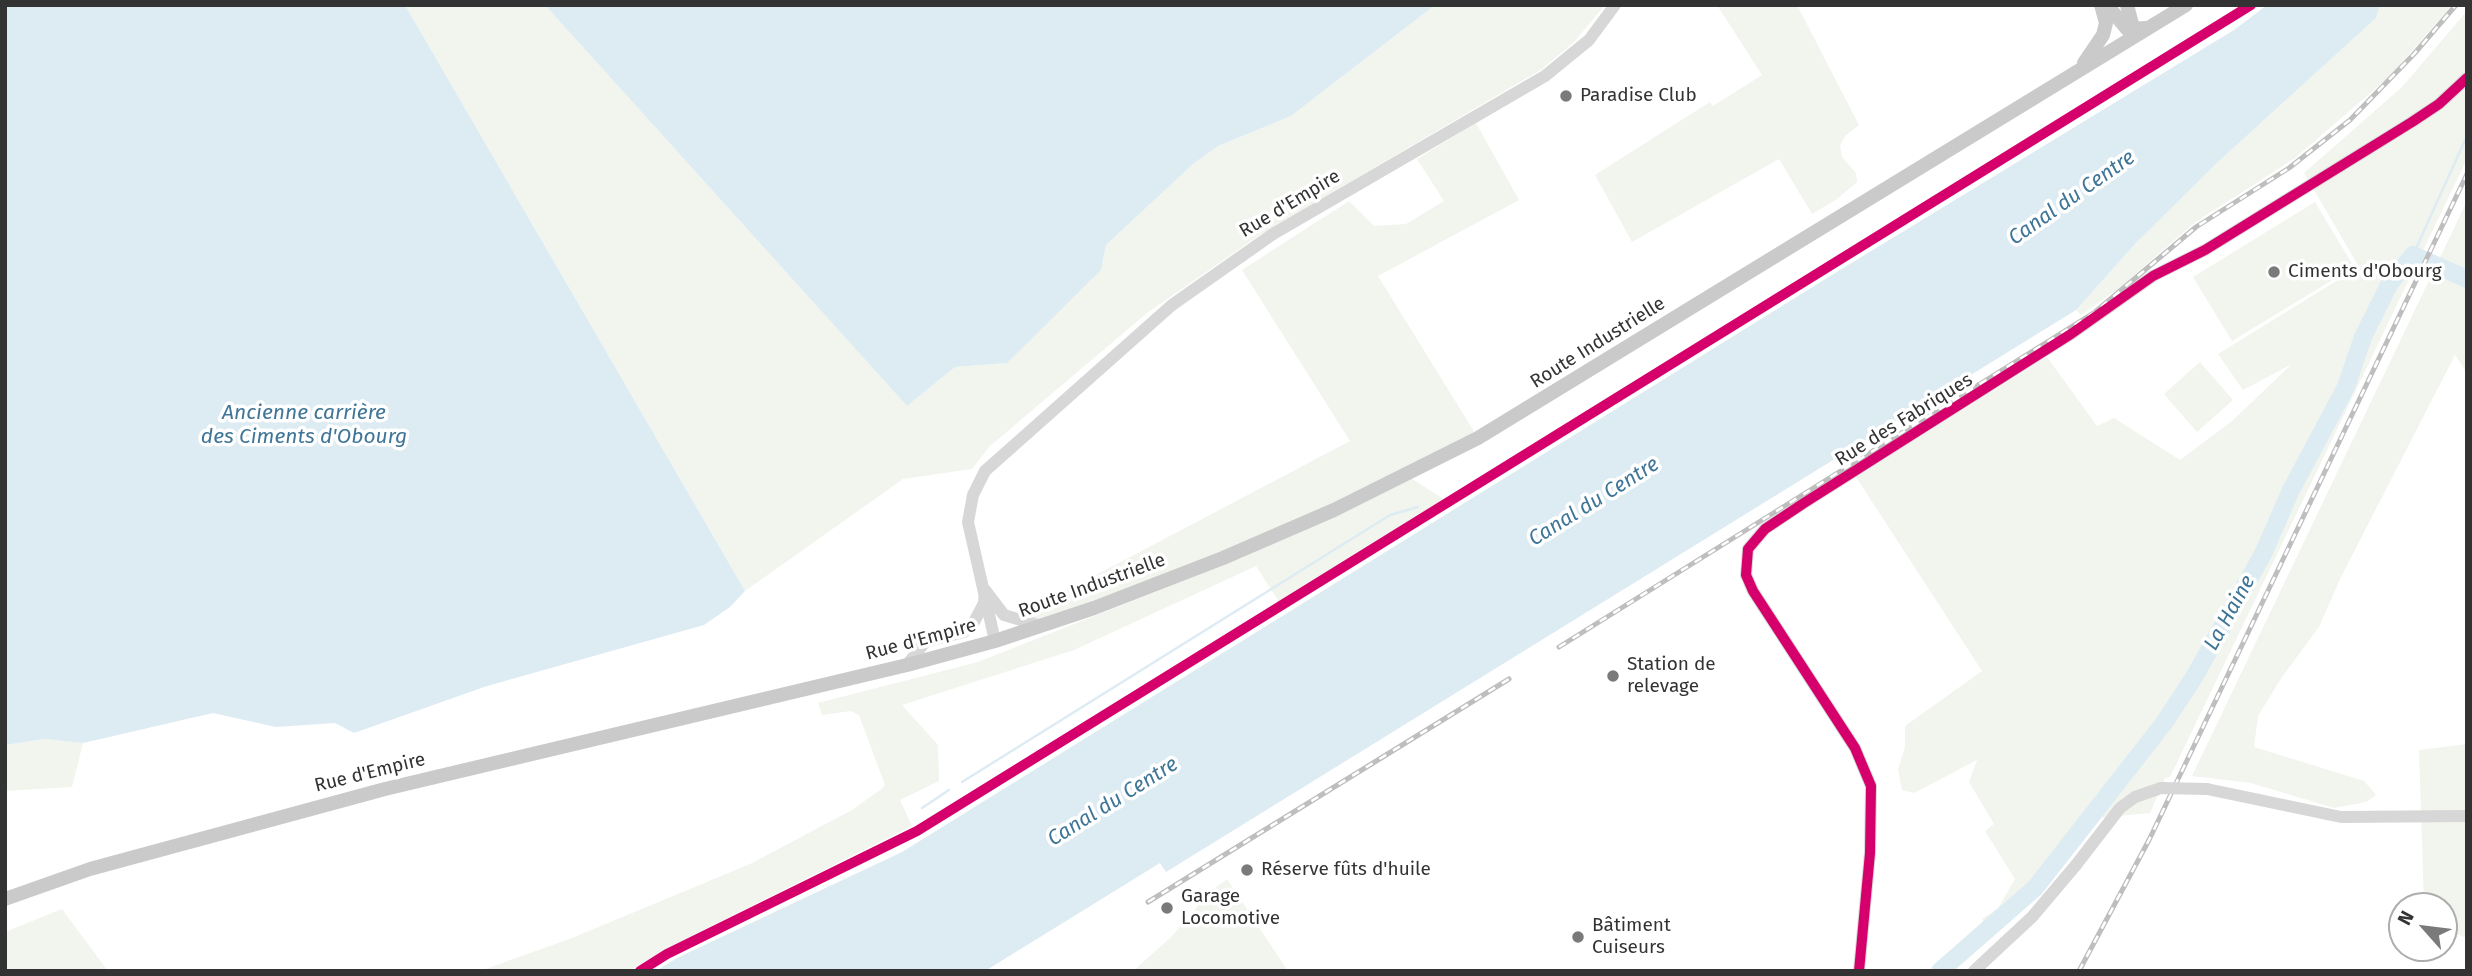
<!DOCTYPE html>
<html>
<head>
<meta charset="utf-8">
<style>
	body { margin:0 }
	#map { position:relative; width:2472px; height:976px; overflow:hidden; background:#fff; font-family:"Fira Sans",sans-serif }
	canvas { display:block }
	.frame { position:absolute; inset:0; border:7px solid #333; pointer-events:none }
	.north { position:absolute; left:2388px; top:892px; width:70px; height:70px; box-sizing:border-box; background:#fff; border:2px solid #adadad; border-radius:50%; rotate:298deg; font-size:19px; font-weight:700; line-height:28px; text-align:center; color:#333 }
	.north::after { content:''; display:block; margin:auto; width:24px; height:32px; background:#7a7a7a; clip-path:polygon(50% 0,100% 100%,50% 72%,0 100%) }
</style>
</head>
<body>
<div id="map">
<canvas width="2472" height="976"></canvas>
<div class="frame"></div>
<div class="north">N</div>
</div>
<script>
const context = document.querySelector('canvas').getContext('2d');
context.lineJoin = 'round';
function fill(path, color) { context.fillStyle = color; context.fill(path, 'evenodd'); }
const toPath = rows => new Path2D(rows.map(r => 'M' + r).join(''));
function strokePath(path, color, width, dash) { context.strokeStyle = color; context.lineWidth = width; context.lineCap = dash ? 'butt' : 'round'; context.setLineDash(dash || []); context.stroke(path); }
function write(font, color, halo, rows, align = 'center') {
  context.font = font + ' "Fira Sans",sans-serif'; context.lineWidth = 7; context.setLineDash([]); context.textBaseline = 'middle'; context.strokeStyle = halo; context.fillStyle = color; for (const [text, x, y, turn = 0] of rows) {
    context.save(); context.translate(x, y); context.rotate((+turn || 0) * Math.PI / 180); context.textAlign = isNaN(turn) ? turn : align; if (halo) context.strokeText(text, 0, 0); context.fillText(text, 0, 0); context.restore();
  }
}
fill(toPath([
	[405,5,545,5,907,406,955,367,1007,363,1102,265,1106,245,1193,164,1218,146,1291,116,1435,5,1605,5,1574,42,1542,69,1258,236,1147,313,990,446,972,469,903,479,745,591],
	[1717,5,1797,5,1859,125,1845,136,1840,146,1842,157,1856,173,1857,182,1837,199,1812,214,1779,159,1632,242,1595,175,1710,102,1713,106,1762,75],
	[2380,5,2452,5,2390,76,2295,158,2194,223,2118,289,2081,315,2076,310,2135,244,2219,161,2376,18],
	[2467,11,2467,159,2170,777,2165,778,2150,813,2098,818,2045,889,1992,934,1982,919,1998,908,2015,879,1985,831,1994,824,1969,782,1977,760,1914,793,1902,790,1898,770,1905,747,1905,726,1982,671,1856,477,2047,357,2097,426,2114,418,2180,460,2232,421,2292,364,2243,390,2218,354,2359,267,2304,173,2402,87],
	[1476,123,1519,200,1378,276,1478,438,1408,476,1448,502,1281,605,1256,566,1074,650,902,705,938,745,939,781,900,800,912,826,669,947,629,971,480,971,572,938,750,864,852,810,880,790,885,785,859,715,851,711,822,715,818,703,978,662,1249,555,1041,626,1024,613,1350,441,1242,270,1349,201,1374,226,1406,224,1444,201,1417,159],
	[2467,201,2467,373,2455,355,2340,579,2319,627,2282,677,2258,716,2254,747,2364,781,2376,795,2366,802,2334,808,2251,783,2192,776],
	[2315,202,2354,267,2232,341,2193,277],
	[2200,362,2233,400,2197,432,2164,394],
	[45,739,83,743,72,787,5,791,5,745],
	[2467,744,2467,938,2444,930,2444,906,2424,906,2419,750],
	[1227,879,1288,971,1133,971,1171,937,1210,892],
	[62,909,108,971,5,971,5,932]
]), '#f1f5ed');
fill(toPath([
	[5,5,405,5,745,591,730,607,704,625,487,686,354,733,335,723,276,727,213,713,83,743,45,739,5,745],
	[545,5,1435,5,1291,116,1218,146,1193,164,1106,245,1101,270,1007,363,955,367,907,406],
	[2267,5,2380,5,2376,18,2219,161,2135,244,2076,310,1166,872,1160,863,985,971,656,971,677,958,902,852,1840,270,2234,30]
]), '#ddebf3');
strokePath(toPath([
	[2413,255,2467,136],
	[962,782,1390,515,1418,507],
	[922,808,949,790]
]), '#ddebf3', 2.5);
strokePath(toPath([
	[1940,971,2035,888,2164,723,2193,679,2263,554,2291,490,2346,387,2363,337,2390,283,2413,255,2467,279]
]), '#ddebf3', 18);
strokePath(toPath([
	[995,641,968,522,973,495,985,471,1172,305,1273,234,1545,76,1589,40,1615,5],
	[907,665,925,642,964,632,973,624,984,603,985,590,1004,615,1041,626],
	[2207,789,2341,817,2467,816],
	[1859,971,1870,853,1871,786,1855,748,1753,591,1746,575,1748,549,1765,529,1804,503,2071,334,2153,276,2205,250,2412,122,2439,104,2467,78],
	[1974,971,2032,917,2076,865]
]), '#d7d7d7', 12);
strokePath(toPath([
	[2107,5,2127,29,2146,28],
	[2127,5,2132,24,2130,36],
	[2084,63,2103,35,2106,23,2101,5],
	[5,899,90,869,385,789,907,665,995,641,1094,608,1223,558,1334,510,1478,438,2186,5]
]), '#cacaca', 14);
const rail = toPath([
	[1559,647,2095,312,2196,227,2289,168,2350,120,2414,54,2456,5],
	[1148,902,1509,679],
	[2079,971,2149,840,2467,174]
]);
strokePath(rail, '#bebebe', 5);
strokePath(rail, '#fff', 2.5, [8]);
strokePath(toPath([
	[2076,865,2120,808,2135,797,2161,788,2207,789]
]), '#d7d7d7', 12);
strokePath(toPath([
	[640,971,667,954,917,831,2251,5],
	[1859,971,1870,853,1871,786,1855,748,1753,591,1746,575,1748,549,1765,529,1804,503,2071,334,2153,276,2205,250,2412,122,2439,104,2467,78]
]), '#d6006c', 10);
for (const [x, y, r, color] of [
	[1566,96,7,"#7a7a7a"],
	[2274,272,7,"#7a7a7a"],
	[1613,676,7,"#7a7a7a"],
	[1247,870,7,"#7a7a7a"],
	[1167,908,7,"#7a7a7a"],
	[1578,937,7,"#7a7a7a"]
]) { const dot = new Path2D(); dot.arc(x, y, r, 0, 2 * Math.PI); context.fillStyle = color; context.fill(dot); strokePath(dot, '#fff', 2.5); }
write('19px', '#333', '#fff', [
	["Paradise Club",1580,96],
	["Ciments d'Obourg",2288,272],
	["Station de",1627,665],
	["relevage",1627,687],
	["Réserve fûts d'huile",1261,870],
	["Garage",1181,897],
	["Locomotive",1181,919],
	["Bâtiment",1592,926],
	["Cuiseurs",1592,948]
], 'left');
write('19px', '#333', '#fff', [
	["Rue d'Empire",1290,204,-31],
	["Route Industrielle",1598,343,-32],
	["Rue des Fabriques",1904,420,-32],
	["Route Industrielle",1092,586,-20],
	["Rue d'Empire",921,640,-15],
	["Rue d'Empire",370,773,-14]
]);
write('italic 21px', '#3f7597', '#fff', [
	["Canal du Centre",2072,198,-35],
	["Ancienne carrière",304,413],
	["des Ciments d'Obourg",304,437],
	["Canal du Centre",1594,502,-32],
	["La Haine",2230,613,-61],
	["Canal du Centre",1113,802,-32]
]);
</script>
</body>
</html>
